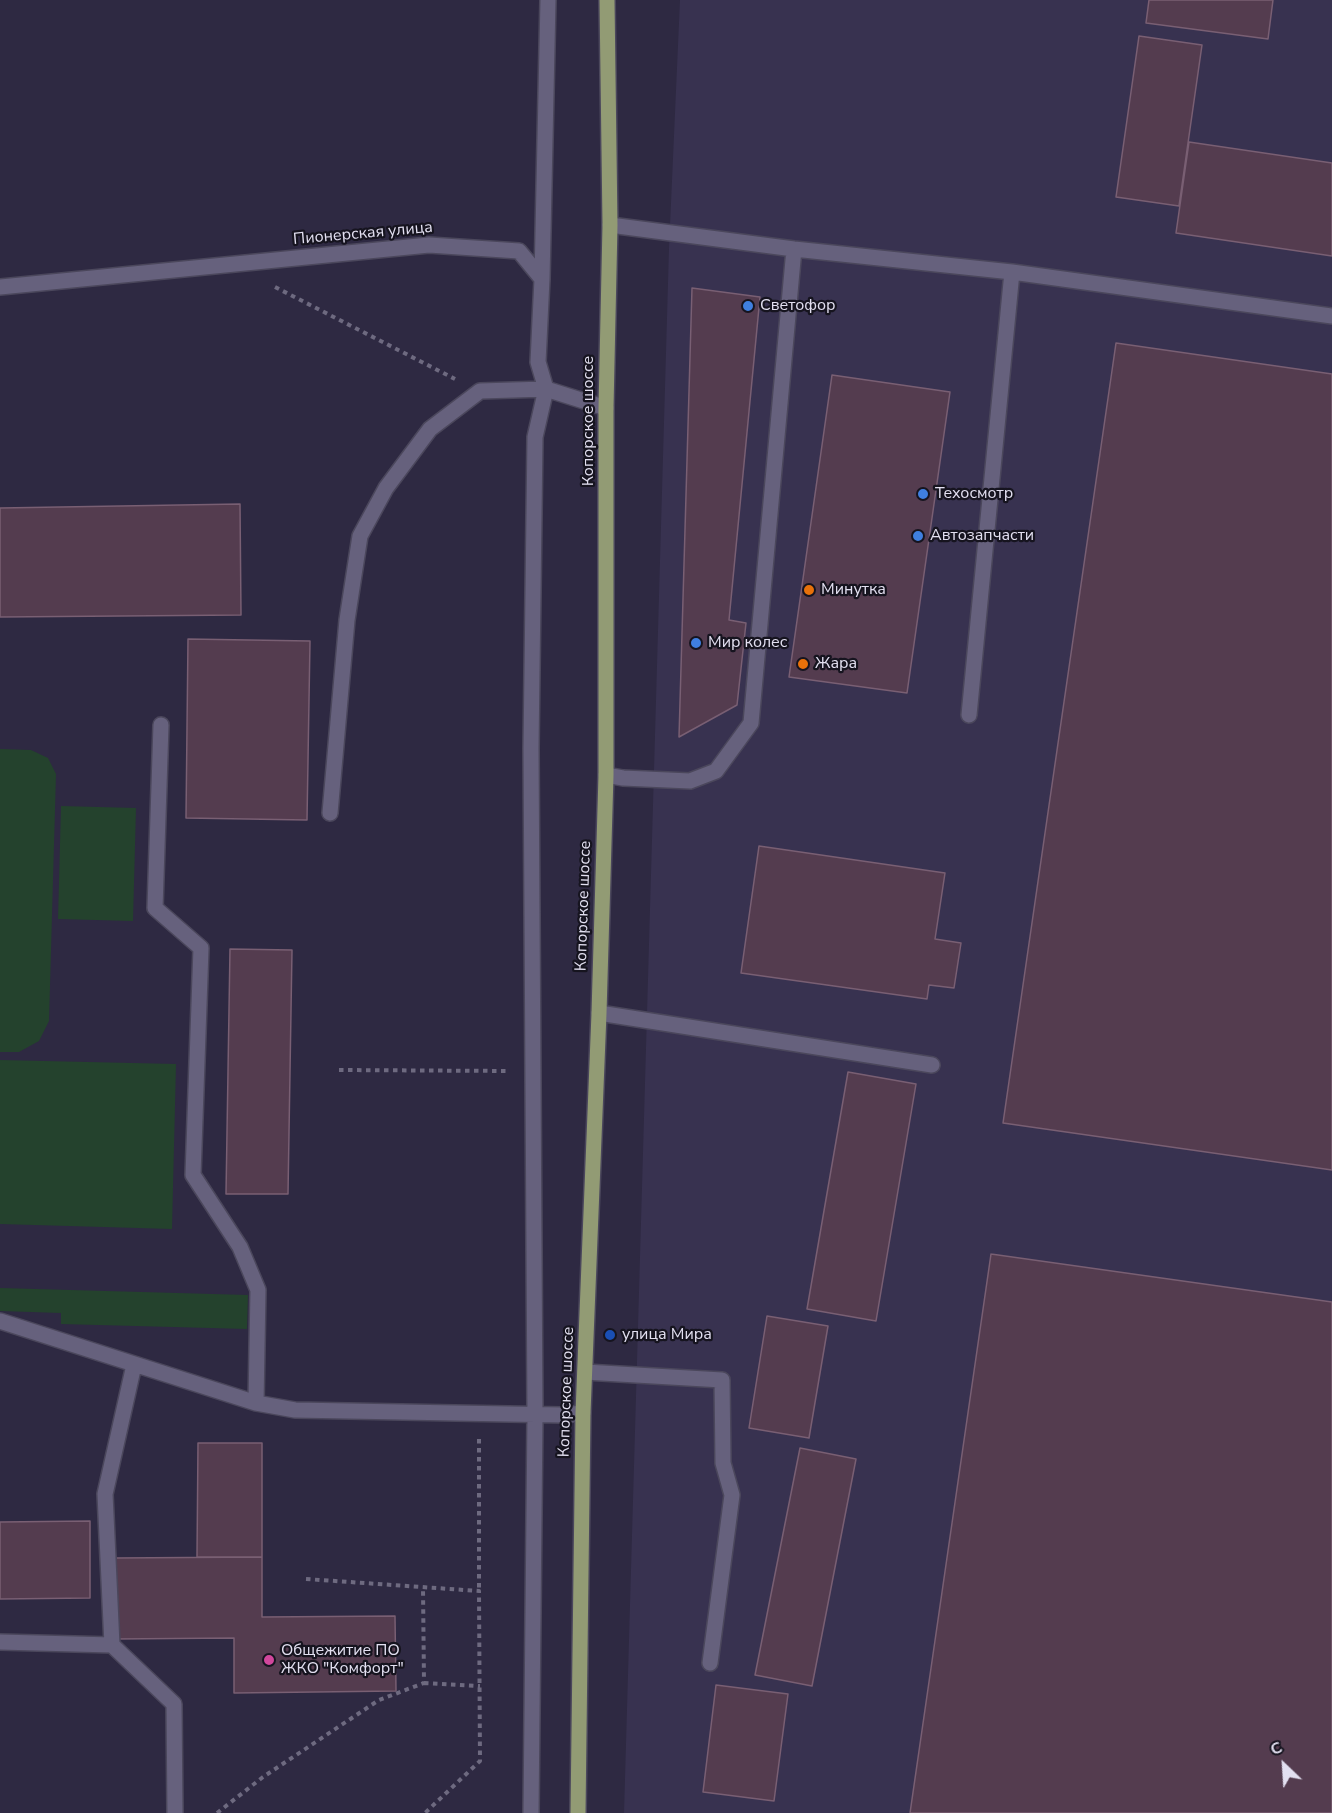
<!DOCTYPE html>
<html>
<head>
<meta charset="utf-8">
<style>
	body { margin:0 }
	#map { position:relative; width:1332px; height:1813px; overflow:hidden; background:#2e2942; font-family:"Nunito Sans",sans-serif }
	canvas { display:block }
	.north { position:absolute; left:1254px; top:1735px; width:60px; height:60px; -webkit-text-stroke:4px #16141f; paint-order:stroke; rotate:335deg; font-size:16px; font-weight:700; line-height:24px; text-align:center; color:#e3e0f1 }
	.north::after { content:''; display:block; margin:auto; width:21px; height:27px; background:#e3e0f1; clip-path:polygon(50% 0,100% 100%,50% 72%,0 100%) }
</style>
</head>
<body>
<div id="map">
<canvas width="1332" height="1813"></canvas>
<div class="north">С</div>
</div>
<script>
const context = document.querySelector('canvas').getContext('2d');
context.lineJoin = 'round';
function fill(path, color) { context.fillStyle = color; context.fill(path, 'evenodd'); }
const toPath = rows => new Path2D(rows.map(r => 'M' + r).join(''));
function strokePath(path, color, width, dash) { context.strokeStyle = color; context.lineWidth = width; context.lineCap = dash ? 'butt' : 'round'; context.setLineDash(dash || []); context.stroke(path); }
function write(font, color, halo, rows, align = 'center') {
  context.font = font + ' "Nunito Sans",sans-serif'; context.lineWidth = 4.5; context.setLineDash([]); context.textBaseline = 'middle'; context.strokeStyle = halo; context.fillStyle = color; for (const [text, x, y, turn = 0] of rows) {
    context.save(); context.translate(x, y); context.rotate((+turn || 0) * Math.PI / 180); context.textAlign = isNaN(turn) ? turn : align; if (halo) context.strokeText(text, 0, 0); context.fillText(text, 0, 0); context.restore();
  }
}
fill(toPath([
	[680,0,1332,0,1332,1813,624,1813,669,248]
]), '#383250');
fill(toPath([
	[0,749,31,750,48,758,56,774,49,1021,39,1041,19,1052,0,1052],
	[61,806,136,808,133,921,58,919],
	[0,1060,176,1064,172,1229,0,1224],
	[0,1288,248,1295,247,1329,61,1324,61,1313,0,1311]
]), '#24422d');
const building = toPath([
	[1149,0,1273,0,1268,39,1146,23,1149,0],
	[1139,36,1202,45,1179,206,1116,197,1139,36],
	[1189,142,1332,163,1332,256,1176,233,1189,142],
	[692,288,760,297,729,620,746,623,737,705,679,737,692,288],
	[1116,343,1332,374,1332,1170,1003,1123,1116,343],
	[832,375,950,392,907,693,789,677,832,375],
	[240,504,241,615,0,617,0,508,240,504],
	[188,639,310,641,307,820,186,818,188,639],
	[759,846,945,873,935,939,961,943,954,988,929,985,927,999,741,973,759,846],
	[230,949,292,950,288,1194,226,1194,230,949],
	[848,1072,916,1084,876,1321,807,1309,848,1072],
	[991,1254,1332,1302,1332,1813,910,1813,991,1254],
	[767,1316,828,1326,809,1438,749,1428,767,1316],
	[198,1443,262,1443,262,1557,197,1557,198,1443],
	[800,1448,856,1459,812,1686,755,1675,800,1448],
	[90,1521,90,1598,0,1599,0,1522,90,1521],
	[262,1557,262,1617,395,1616,396,1691,234,1693,234,1638,115,1639,114,1558,262,1557],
	[716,1685,788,1694,774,1801,703,1792,716,1685]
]);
fill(building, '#543c4f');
strokePath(building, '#795f73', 1.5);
const minor = toPath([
	[610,225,794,249,1012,272,1332,316],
	[542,279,548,0],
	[0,287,429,245,519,251,542,279,538,362,546,389,606,408],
	[969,715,1012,272],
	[161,725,155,908,201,948,193,1175,240,1247,258,1290,256,1403],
	[606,775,623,778,690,781,716,771,751,723,794,249],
	[330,813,347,620,360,536,386,488,430,429,480,391,546,389,535,437,531,748,535,1415,531,1813],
	[599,1013,932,1065],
	[0,1321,256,1403,295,1410,562,1415,583,1413],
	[585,1372,722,1380,723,1463,732,1495,710,1663],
	[0,1642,112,1645,174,1704,175,1813],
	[112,1645,105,1494,134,1365]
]);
const major = toPath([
	[578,1813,583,1413,599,1013,606,775,606,408,610,225,607,0]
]);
strokePath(minor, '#4b475c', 18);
strokePath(major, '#4b475c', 18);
strokePath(toPath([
	[275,287,455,379],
	[339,1070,510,1071],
	[479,1439,479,1591],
	[306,1579,479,1591,480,1761,425,1813],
	[424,1683,480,1686],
	[217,1813,263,1777,379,1700,424,1683,423,1588]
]), '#6e6a80', 4, [4.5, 4.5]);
strokePath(minor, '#66617d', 15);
strokePath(major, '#929b74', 15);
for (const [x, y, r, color] of [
	[748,306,6,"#3f7fe0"],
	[923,494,6,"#3f7fe0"],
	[918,536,6,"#3f7fe0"],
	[809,590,6,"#e8710a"],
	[696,643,6,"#3f7fe0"],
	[803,664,6,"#e8710a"],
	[610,1335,6,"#1a4fb4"],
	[269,1660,6,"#d1479c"]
]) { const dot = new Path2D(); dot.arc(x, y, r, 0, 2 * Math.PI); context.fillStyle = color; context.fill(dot); strokePath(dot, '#16141f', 2); }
write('16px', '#e3e0f1', '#16141f', [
	["Пионерская улица",363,234,-5],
	["Копорское шоссе",589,421,-90],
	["Копорское шоссе",584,906,-88],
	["Копорское шоссе",567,1392,-88]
]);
write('16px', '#e3e0f1', '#16141f', [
	["Светофор",760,306],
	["Техосмотр",935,494],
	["Автозапчасти",930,536],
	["Минутка",821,590],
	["Мир колес",708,643],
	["Жара",815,664],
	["улица Мира",622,1335],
	["Общежитие ПО",281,1651],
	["ЖКО \"Комфорт\"",281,1669]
], 'left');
</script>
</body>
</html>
